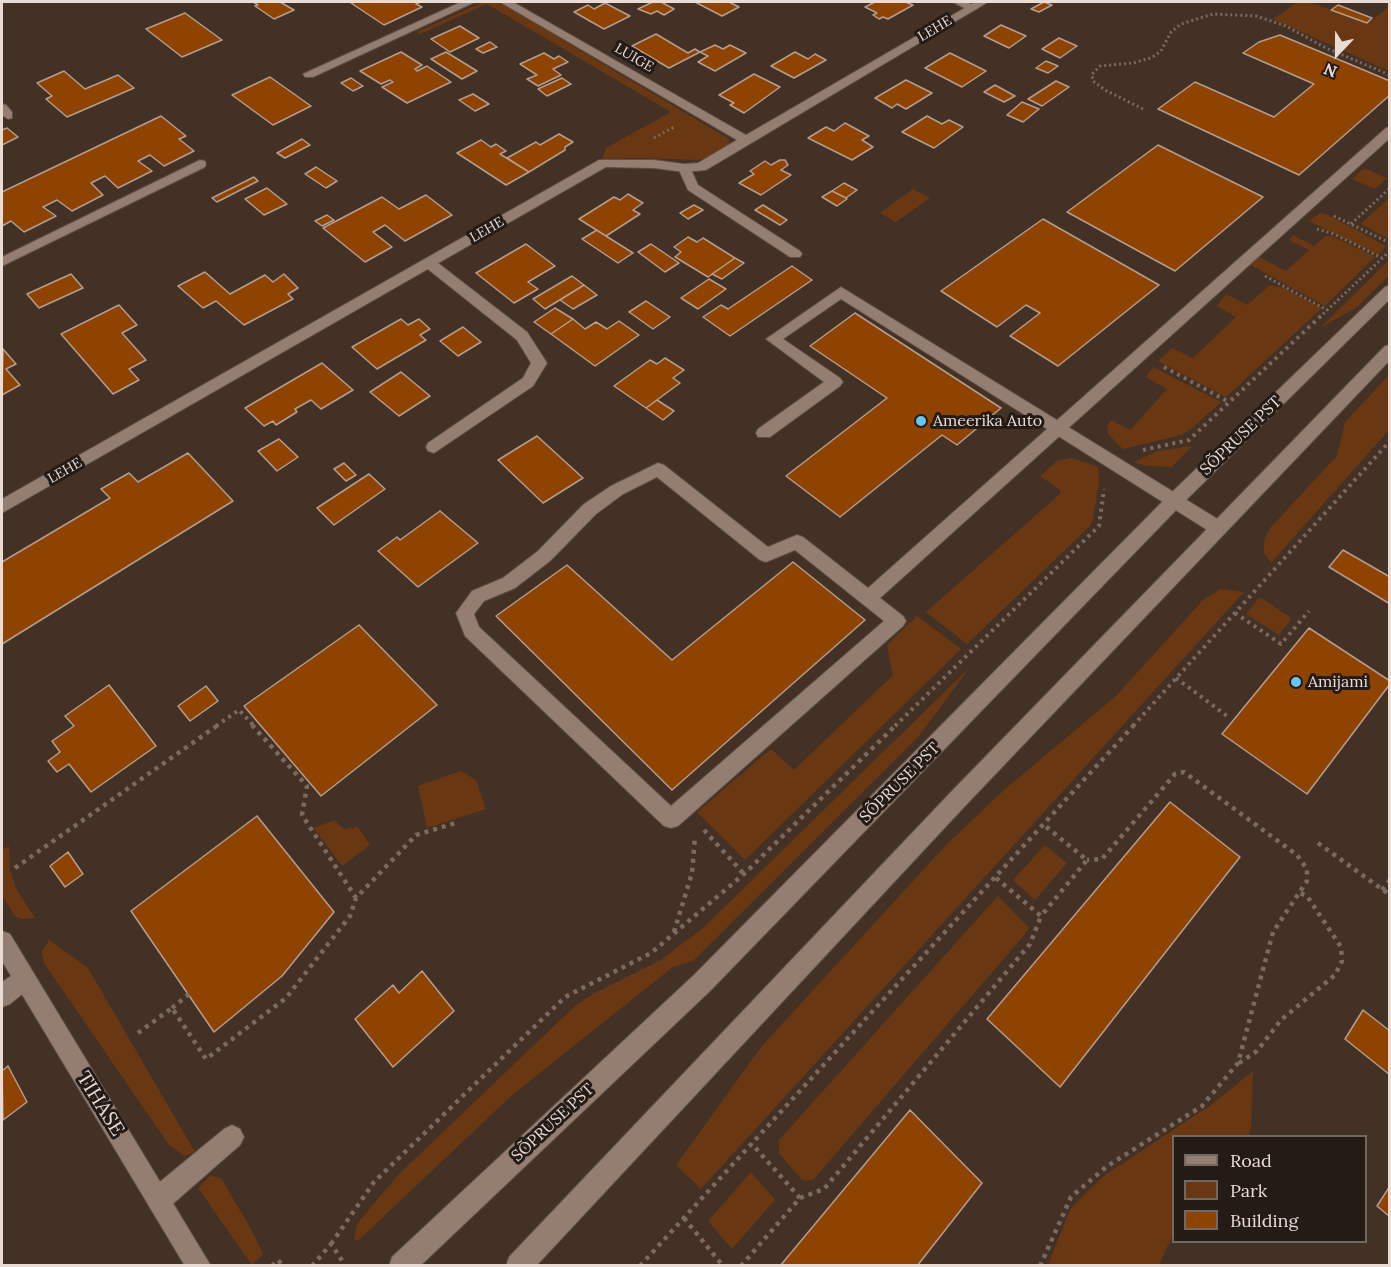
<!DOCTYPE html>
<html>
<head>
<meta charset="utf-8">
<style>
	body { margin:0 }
	#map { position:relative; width:1391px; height:1267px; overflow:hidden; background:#433126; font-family:Lora,serif }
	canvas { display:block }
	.frame { position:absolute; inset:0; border:3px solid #e8dcd5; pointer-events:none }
	.legend { position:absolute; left:1172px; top:1135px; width:195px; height:108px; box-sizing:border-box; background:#241b16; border:2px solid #726862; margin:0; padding:8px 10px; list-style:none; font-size:18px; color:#e8dcd5 }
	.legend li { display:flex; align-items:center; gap:12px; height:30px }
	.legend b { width:30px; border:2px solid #726862 }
	.north { position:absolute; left:1307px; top:24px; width:60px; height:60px; -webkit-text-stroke:4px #241b16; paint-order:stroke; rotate:202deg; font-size:16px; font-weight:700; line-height:24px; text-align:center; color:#e8dcd5 }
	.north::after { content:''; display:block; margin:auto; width:21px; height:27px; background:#e8dcd5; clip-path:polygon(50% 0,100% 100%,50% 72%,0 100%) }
</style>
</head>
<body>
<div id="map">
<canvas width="1391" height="1267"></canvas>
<div class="frame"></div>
<ul class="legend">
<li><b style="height:8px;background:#947e71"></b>Road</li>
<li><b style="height:16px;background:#693813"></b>Park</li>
<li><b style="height:16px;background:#8e4400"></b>Building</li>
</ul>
<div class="north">N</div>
</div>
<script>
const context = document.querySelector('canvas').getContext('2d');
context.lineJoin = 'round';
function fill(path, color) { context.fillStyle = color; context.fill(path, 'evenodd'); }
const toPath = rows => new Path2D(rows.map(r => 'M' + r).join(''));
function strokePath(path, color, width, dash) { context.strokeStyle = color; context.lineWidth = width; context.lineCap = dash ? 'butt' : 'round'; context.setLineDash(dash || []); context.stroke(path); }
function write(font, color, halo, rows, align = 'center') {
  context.font = font + ' Lora,serif'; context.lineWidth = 6; context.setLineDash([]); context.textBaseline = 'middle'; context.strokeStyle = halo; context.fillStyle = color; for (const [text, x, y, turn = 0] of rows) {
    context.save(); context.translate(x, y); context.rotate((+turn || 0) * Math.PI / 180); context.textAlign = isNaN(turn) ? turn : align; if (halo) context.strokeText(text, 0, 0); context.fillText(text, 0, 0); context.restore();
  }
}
fill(toPath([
	[483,2,499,2,729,139,730,145,707,158,698,160,643,158,602,159,606,148,671,112,487,4,420,34,417,32],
	[1298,2,1310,2,1367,24,1389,7,1389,71,1273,19],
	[1364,168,1387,178,1375,189,1352,179],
	[913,189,930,198,896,222,880,213],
	[1389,198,1389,239,1361,224],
	[1320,213,1326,214,1386,246,1378,255,1309,221],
	[1293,235,1314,246,1325,236,1332,236,1375,257,1325,306,1251,265,1259,257,1286,271,1309,250,1289,240],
	[1389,260,1389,276,1357,307,1320,328],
	[1270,285,1284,288,1322,308,1226,397,1158,361,1172,348,1193,358,1236,317,1217,306,1226,294,1247,305],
	[1153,367,1221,402,1191,429,1181,435,1123,449,1108,434,1107,426,1111,420,1130,430,1167,389,1146,377],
	[1389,375,1389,430,1271,563,1264,553,1264,541,1270,528,1337,456,1345,422],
	[1192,446,1172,467,1147,466,1134,462,1158,451],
	[1072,458,1098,467,1099,481,1093,519,1090,526,967,644,926,612,1060,494,1060,490,1040,476,1058,460],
	[1221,589,1244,592,701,1189,676,1165,762,1046,946,845,1004,790,1116,696,1204,599],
	[1260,597,1290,617,1290,621,1279,635,1246,614],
	[917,616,961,649,745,860,697,812,771,749,794,770,893,675,887,645],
	[970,667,919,736,693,961,673,967,511,1096,362,1237,357,1241,354,1240,357,1224,398,1175,575,1006,593,994,661,960,703,928],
	[461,771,476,780,486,809,427,828,418,786],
	[334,820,344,829,358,827,370,845,342,866,314,828],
	[1045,845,1067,863,1035,900,1013,880],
	[9,846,10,871,17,890,35,918,22,919,15,916,2,895,2,850],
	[998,896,1029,928,1026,933,813,1180,802,1180,779,1153,779,1140],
	[49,940,88,968,195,1152,185,1156,169,1145,44,963,42,952],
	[1253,1071,1251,1127,1249,1136,1174,1136,1173,1234,1159,1265,1048,1265,1071,1208,1088,1191,1105,1175,1211,1105],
	[751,1172,775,1200,732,1249,708,1221],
	[210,1176,221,1178,251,1229,263,1254,252,1265,198,1188]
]), '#693813');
const building = toPath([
	[253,2,280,2,294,10,274,19,255,6,258,5,253,2],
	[355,2,421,2,416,4,422,7,384,25,351,3,355,2],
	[653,2,661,2,674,9,664,15,657,11,651,14,638,9,653,2],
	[695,2,729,2,739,7,722,16,695,2],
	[875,2,905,2,913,5,888,19,883,17,879,19,873,15,877,13,865,7,875,2],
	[1044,2,1052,5,1039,12,1031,9,1044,2],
	[605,3,630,16,604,29,574,12,588,5,594,9,605,3],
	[1338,5,1372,18,1367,23,1331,10,1338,5],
	[185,13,222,40,182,57,146,29,185,13],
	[1001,25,1026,36,1009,48,984,36,1001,25],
	[460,26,479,38,450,52,431,39,460,26],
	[656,34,688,53,695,49,700,52,669,68,632,46,656,34],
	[1280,35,1390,81,1390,95,1299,175,1158,109,1195,82,1274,117,1314,84,1243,53,1259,42,1280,35],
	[1059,38,1077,46,1060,58,1042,49,1059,38],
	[490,42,497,47,483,53,476,49,490,42],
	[715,45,723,49,730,45,746,53,715,71,698,62,708,56,700,52,715,45],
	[401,52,422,65,415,69,417,71,427,66,451,82,407,103,382,87,393,82,390,80,381,84,360,71,401,52],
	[446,52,477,71,462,79,431,59,446,52],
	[795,52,808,59,815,54,826,60,794,78,771,66,795,52],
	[544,53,554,59,559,56,568,62,553,69,561,75,538,86,527,79,537,75,520,64,544,53],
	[950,53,986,71,962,87,925,68,950,53],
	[1046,61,1058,66,1048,73,1036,68,1046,61],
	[64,71,85,89,118,75,134,88,67,117,46,99,52,96,37,83,64,71],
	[754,74,780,87,744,113,730,105,734,103,719,95,754,74],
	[270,77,311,106,273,125,232,95,270,77],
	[351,78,363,86,353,91,341,83,351,78],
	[562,78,571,84,547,96,538,89,562,78],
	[906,80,932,93,906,109,897,104,892,108,875,98,906,80],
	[1056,81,1069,87,1042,106,1028,99,1056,81],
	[995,85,1015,96,1004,102,984,92,995,85],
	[473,94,489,104,475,111,459,100,473,94],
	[1022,102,1039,109,1023,122,1007,115,1022,102],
	[161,116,186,136,179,139,194,151,164,166,150,155,138,161,152,171,118,188,105,176,91,183,103,195,72,211,57,200,43,207,56,216,24,232,11,221,2,226,2,192,161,116],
	[927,116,942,124,949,120,963,127,934,148,902,132,927,116],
	[845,123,869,136,862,140,873,147,852,160,808,138,826,127,834,131,845,123],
	[7,128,18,137,2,145,2,130,7,128],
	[559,134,573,142,565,147,565,150,529,172,507,158,536,142,540,145,559,134],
	[302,139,310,145,285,158,277,153,302,139],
	[481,140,491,147,496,144,506,151,500,154,529,172,506,185,457,153,481,140],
	[1158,145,1263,197,1175,271,1067,212,1158,145],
	[780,160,785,160,788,165,781,170,791,175,761,195,739,183,754,174,750,171,765,161,771,165,780,160],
	[316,167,337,181,326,188,305,174,316,167],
	[254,177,258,181,217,202,212,198,254,177],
	[844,183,857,190,846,198,832,191,844,183],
	[267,188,287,204,264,215,245,199,267,188],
	[832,191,846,198,847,199,837,206,822,197,832,191],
	[628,194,643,203,633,210,640,214,606,236,579,219,614,197,620,200,628,194],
	[426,195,452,215,405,241,385,225,373,232,392,247,365,262,323,228,382,197,399,209,426,195],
	[694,205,703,210,688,219,680,213,694,205],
	[763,205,787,220,780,225,755,210,763,205],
	[327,215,334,220,322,226,315,221,327,215],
	[1043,219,1159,285,1058,366,1010,336,1040,313,1026,305,997,327,941,291,1043,219],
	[597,230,606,236,633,253,618,263,582,239,597,230],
	[688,237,697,242,703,238,735,258,708,277,675,257,681,252,674,247,688,237],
	[526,244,555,266,528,282,538,289,514,303,476,273,526,244],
	[651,244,679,263,665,272,638,252,651,244],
	[735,258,744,263,722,279,712,274,735,258],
	[792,266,812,280,730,336,703,317,721,305,728,309,792,266],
	[205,272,230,294,265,275,273,282,284,274,298,288,288,294,293,299,244,325,216,301,203,308,178,286,205,272],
	[71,274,83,288,39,308,27,294,71,274],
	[572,276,584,285,545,309,533,299,572,276],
	[709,279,726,289,698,309,681,298,709,279],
	[584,285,597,295,573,309,560,300,584,285],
	[646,301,670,317,653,329,629,312,646,301],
	[119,305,137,325,122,333,146,360,129,369,139,380,113,394,61,334,119,305],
	[555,308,573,319,551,334,534,322,555,308],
	[855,313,1001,408,957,445,942,435,840,517,786,476,887,398,810,346,855,313],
	[401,319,408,325,419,319,430,329,420,335,426,340,377,369,352,347,401,319],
	[573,319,585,329,596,322,607,329,619,321,639,335,595,366,551,334,573,319],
	[463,327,481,342,458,356,440,341,463,327],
	[3,349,16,364,6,369,20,385,2,395,3,349],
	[665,358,684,370,673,378,680,383,646,408,614,386,650,360,657,364,665,358],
	[322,363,353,390,321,409,311,400,295,409,297,412,276,425,273,421,264,426,245,408,322,363],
	[401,372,430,396,399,416,370,392,401,372],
	[657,400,674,411,663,420,646,408,657,400],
	[537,436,583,478,543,503,498,460,537,436],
	[279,439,298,457,277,471,258,451,279,439],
	[188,453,233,501,2,644,2,562,110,498,101,489,129,473,138,482,188,453],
	[344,463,356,475,346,481,334,469,344,463],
	[369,474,385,489,334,525,317,508,369,474],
	[440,511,478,543,418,587,378,551,397,537,400,540,440,511],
	[1343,550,1390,577,1390,604,1329,567,1343,550],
	[793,562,865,620,672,790,496,616,567,565,672,660,793,562],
	[359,625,437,705,321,796,244,706,359,625],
	[1309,628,1390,681,1390,684,1307,794,1222,734,1309,628],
	[109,685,156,746,91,792,69,764,57,772,48,761,60,752,52,741,74,726,65,716,109,685],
	[206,686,218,701,190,721,178,706,206,686],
	[1170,802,1240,857,1060,1087,987,1019,1170,802],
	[257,816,334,912,282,976,214,1032,131,911,257,816],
	[68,852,83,874,65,887,50,866,68,852],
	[422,971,454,1011,393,1067,355,1019,393,985,399,993,422,971],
	[1363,1010,1390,1031,1390,1075,1345,1039,1363,1010],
	[8,1066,27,1102,3,1120,2,1071,8,1066],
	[910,1110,982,1183,917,1266,780,1266,910,1110],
	[1390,1186,1390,1217,1377,1206,1390,1186]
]);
fill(building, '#8e4400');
strokePath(building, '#b49d90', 1.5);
const lane = toPath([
	[461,2,475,2,313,77,305,77,303,74,461,2],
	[953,2,967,2,978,8,972,11,968,10,953,2],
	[2,104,6,105,12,112,12,118,8,119,2,115,2,104],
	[200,160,205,161,206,164,205,167,2,266,2,257,200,160],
	[684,164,689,165,698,185,800,251,802,254,800,257,790,257,688,190,678,168,684,164],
	[429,258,434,260,527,332,547,363,533,386,434,453,428,451,426,447,428,443,523,378,531,363,517,340,424,266,422,263,424,260,429,258],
	[841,287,1224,523,1226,528,1224,533,1218,535,1212,533,841,299,783,339,840,378,843,382,840,386,770,437,758,437,756,433,758,429,824,382,766,339,841,287],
	[23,968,31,971,34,979,31,987,10,1004,2,1007,2,982,23,968],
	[232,1125,240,1129,244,1137,240,1145,168,1208,159,1211,150,1208,147,1199,150,1190,224,1129,232,1125]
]);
const street = toPath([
	[500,2,513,2,746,135,975,2,988,2,706,170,684,172,654,168,606,167,2,513,2,499,599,160,654,160,684,164,698,163,737,140,500,2],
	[1390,127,1390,138,880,598,903,616,906,621,903,626,678,826,671,828,664,826,465,636,456,613,472,591,503,578,538,551,584,504,611,486,658,463,664,465,768,547,797,535,803,537,868,588,1386,128,1390,127],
	[657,477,760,560,766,562,795,550,884,621,671,806,479,627,474,614,484,601,515,588,550,561,596,514,623,494,657,477],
	[2,931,10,934,211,1266,185,1266,2,961,2,931]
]);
const secondary = toPath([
	[1390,285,1390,299,1181,505,710,991,420,1266,389,1266,392,1257,694,975,1169,495,1385,287,1390,285],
	[1390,345,1390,360,965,806,536,1266,506,1266,509,1257,951,792,1385,346,1390,345]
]);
strokePath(lane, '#5e5046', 2);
strokePath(street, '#5e5046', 2);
strokePath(secondary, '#5e5046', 2);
strokePath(toPath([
	[1143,109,1105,90,1093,81,1092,74,1100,66,1133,63,1151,58,1161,51,1171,32,1181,24,1213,14,1256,16,1286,26,1326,48,1390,75],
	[654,138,674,127],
	[1334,216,1390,243],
	[1351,224,1390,188],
	[1317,229,1334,234,1382,258],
	[1265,276,1327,310],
	[1323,314,1390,251]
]), '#7a6a60', 3, [2, 3]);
strokePath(toPath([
	[1164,367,1229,402],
	[1143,450,1189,440,1324,313],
	[1235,613,1281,644,1309,611],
	[1176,678,1227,716],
	[216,726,239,710,254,726],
	[895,726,1099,526,1104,489],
	[1133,726,1390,441]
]), '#7a6a60', 4, [3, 4.5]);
strokePath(toPath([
	[252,725,307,786,302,815,356,898],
	[704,830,744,874],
	[1318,843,1390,895],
	[15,868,218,725],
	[996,878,1041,916,1087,860,1044,825],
	[1382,890,1390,880],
	[674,932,692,873,695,837],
	[172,1008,189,994],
	[138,1033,172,1008,206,1059,286,998,350,916,356,898,416,835,459,822],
	[1239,1063,1257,1051,1281,1020,1335,975,1342,961,1341,947,1307,896,1300,893],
	[800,1198,824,1189,1030,944,1041,916],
	[684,1218,723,1266],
	[331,1244,374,1182,565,997,651,953,744,874,896,725],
	[272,1266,278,1260,283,1266],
	[312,1266,331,1244,343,1262],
	[640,1266,1134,725],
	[741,1266,800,1198,752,1144],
	[1040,1266,1071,1197,1106,1167,1202,1106,1238,1063,1273,932,1307,881,1307,869,1297,855,1184,772,1175,774,1102,859,1087,860]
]), '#7a6a60', 4.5, [4, 5]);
fill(lane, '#947e71');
fill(street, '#947e71');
fill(secondary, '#947e71');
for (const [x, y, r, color] of [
	[921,421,6,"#68c4f0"],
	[1296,682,6,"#68c4f0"]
]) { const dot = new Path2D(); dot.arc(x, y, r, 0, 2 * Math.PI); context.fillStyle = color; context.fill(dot); strokePath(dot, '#241b16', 2); }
write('14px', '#e8dcd5', '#241b16', [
	["LEHE",935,29,-31],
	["LUIGE",634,58,30],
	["LEHE",487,230,-30],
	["LEHE",65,471,-30]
]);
write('16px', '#e8dcd5', '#241b16', [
	["Ameerika Auto",933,421],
	["Amijami",1308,682]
], 'left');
write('16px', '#e8dcd5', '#241b16', [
	["SÕPRUSE PST",1241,436,-44],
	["SÕPRUSE PST",900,783,-45],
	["SÕPRUSE PST",553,1123,-43]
]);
write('20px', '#e8dcd5', '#241b16', [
	["TIHASE",100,1104,58]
]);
</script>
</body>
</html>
